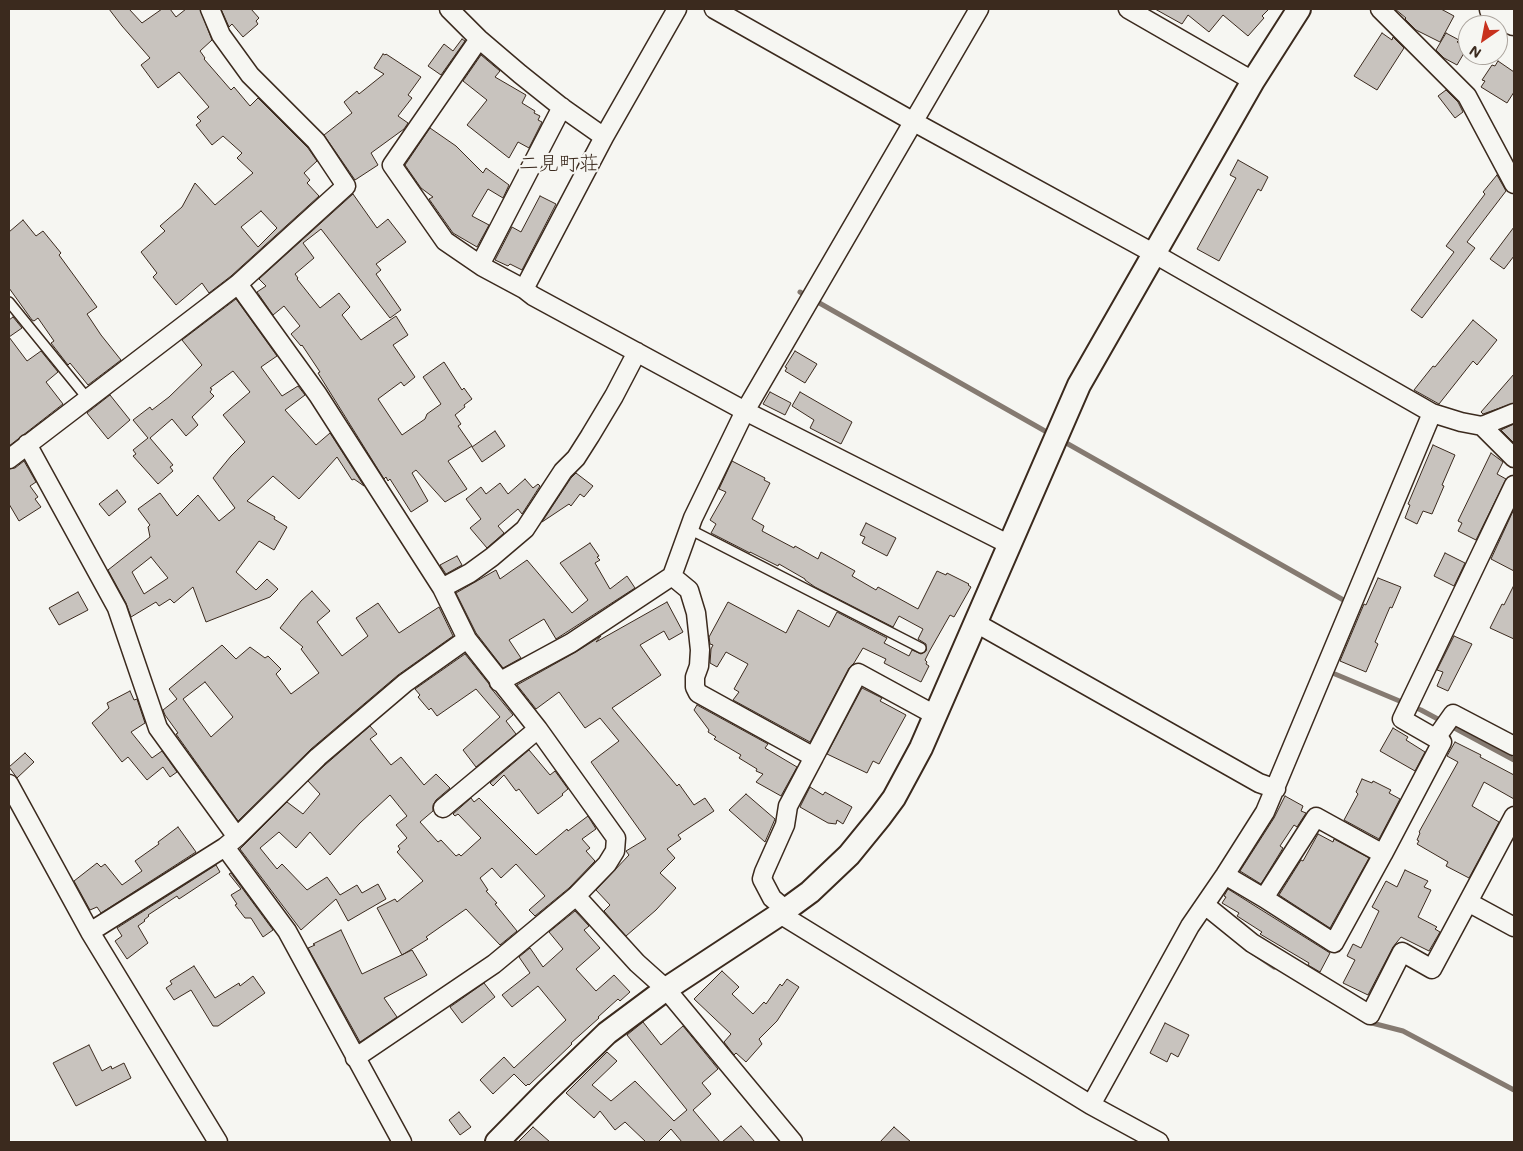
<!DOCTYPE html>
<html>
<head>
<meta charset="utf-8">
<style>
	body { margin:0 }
	#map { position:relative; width:1523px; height:1151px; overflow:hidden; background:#f6f6f2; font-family:Mali,sans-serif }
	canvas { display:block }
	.frame { position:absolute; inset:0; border:10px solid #3b2a1e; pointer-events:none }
	.north { position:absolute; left:1458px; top:15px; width:50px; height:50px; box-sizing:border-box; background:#f6f6f2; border:1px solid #aba49d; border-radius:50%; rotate:213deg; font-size:14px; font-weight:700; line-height:20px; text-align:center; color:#3b2a1e }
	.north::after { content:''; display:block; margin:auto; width:18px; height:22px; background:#c8321e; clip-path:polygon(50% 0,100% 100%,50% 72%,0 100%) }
</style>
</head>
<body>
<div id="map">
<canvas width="1523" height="1151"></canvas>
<div class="frame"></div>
<div class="north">N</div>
</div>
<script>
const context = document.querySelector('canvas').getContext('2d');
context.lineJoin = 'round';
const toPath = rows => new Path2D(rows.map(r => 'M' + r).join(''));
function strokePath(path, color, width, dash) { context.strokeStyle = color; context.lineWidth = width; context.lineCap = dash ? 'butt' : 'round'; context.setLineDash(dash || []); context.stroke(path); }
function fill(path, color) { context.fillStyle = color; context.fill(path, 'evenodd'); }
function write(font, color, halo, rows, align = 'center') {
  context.font = font + ' Mali,"Klee One",sans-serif'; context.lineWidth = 4.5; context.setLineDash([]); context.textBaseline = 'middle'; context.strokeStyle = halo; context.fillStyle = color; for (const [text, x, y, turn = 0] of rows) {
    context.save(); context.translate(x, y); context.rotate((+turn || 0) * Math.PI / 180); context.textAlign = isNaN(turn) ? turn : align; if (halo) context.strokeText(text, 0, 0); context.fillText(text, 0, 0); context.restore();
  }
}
strokePath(toPath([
	[800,292,1052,435],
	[1061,440,1347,602,1346,605],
	[1335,674,1421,710,1514,760],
	[1246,948,1274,967],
	[1368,1022,1403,1031,1514,1090]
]), '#857a71', 5);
const building = toPath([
	[109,9,129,9,142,23,162,9,170,9,176,17,186,9,200,9,212,40,200,51,205,58,204,59,231,90,234,87,250,106,258,98,308,148,317,161,304,173,310,180,307,183,319,196,231,276,209,293,202,283,176,305,153,277,157,273,141,252,165,231,160,226,182,207,195,183,215,205,253,173,237,158,242,153,223,136,212,145,196,125,201,121,197,117,209,107,179,72,158,88,141,65,150,58,122,26,109,9],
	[261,211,277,228,258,247,241,227,261,211],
	[221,9,251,9,259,18,256,21,258,24,243,37,232,24,229,27,221,9],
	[1155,9,1269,9,1262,16,1264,18,1248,36,1223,15,1209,32,1188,15,1182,24,1155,9],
	[1395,9,1441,9,1454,16,1440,42,1416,30,1405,19,1406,18,1395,9],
	[1382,33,1392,40,1393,37,1404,48,1377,90,1354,76,1382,33],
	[1446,33,1459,40,1457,42,1467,48,1457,65,1444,58,1436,50,1446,33],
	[462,39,465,41,441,75,428,66,444,44,453,51,462,39],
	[383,54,385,55,386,54,421,77,408,95,412,98,398,116,408,123,404,129,371,153,378,165,355,180,324,135,352,113,344,102,357,91,359,94,384,74,374,68,383,54],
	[481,55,500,71,495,77,526,95,522,103,535,111,534,113,540,116,538,120,542,122,529,148,518,142,509,158,467,125,487,100,463,81,481,55],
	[1498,61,1514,72,1514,92,1507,103,1481,87,1485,81,1482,80,1492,65,1495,66,1498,61],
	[1446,90,1458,102,1463,112,1455,118,1438,96,1446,90],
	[430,128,456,146,483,173,486,168,509,185,503,198,488,189,472,216,489,225,477,247,453,233,429,199,433,197,421,188,405,165,430,128],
	[1238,160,1268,177,1261,191,1258,189,1219,261,1197,249,1236,178,1230,175,1238,160],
	[1497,175,1506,191,1467,242,1475,248,1422,318,1411,310,1454,252,1446,246,1485,194,1483,192,1497,175],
	[353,194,377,228,388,219,406,242,376,264,381,270,376,274,401,310,390,318,321,229,303,243,314,258,295,274,298,278,297,279,320,308,339,293,350,307,342,315,361,340,396,316,408,335,393,345,415,377,404,386,401,382,378,399,402,435,425,419,427,414,441,404,423,377,444,362,462,390,464,388,472,399,464,405,465,407,455,415,461,424,458,426,472,446,448,461,467,489,445,502,416,470,412,473,428,501,411,512,390,479,388,481,386,477,384,479,318,373,320,372,302,345,301,346,291,334,300,326,284,306,273,315,257,292,266,286,259,279,353,194],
	[540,196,556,204,522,270,510,264,508,266,495,260,512,227,521,232,540,196],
	[23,220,36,236,43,231,61,253,59,255,97,307,87,314,101,335,121,360,88,385,70,363,68,365,51,343,54,341,38,318,34,321,32,320,9,288,9,232,23,220],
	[1514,227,1514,256,1504,269,1490,259,1514,227],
	[236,299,277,356,261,367,282,396,298,386,305,395,285,410,316,445,330,433,364,486,354,479,352,480,337,457,299,499,273,476,247,501,275,517,274,519,287,527,274,550,259,541,236,572,256,590,267,579,278,589,270,597,206,622,193,587,174,603,170,599,159,606,156,602,131,617,126,603,108,570,150,537,148,527,150,525,138,509,160,493,177,516,198,495,219,521,235,508,213,478,231,456,245,442,223,415,250,392,233,371,210,388,212,389,210,392,214,396,192,417,198,425,186,436,172,419,150,438,173,465,170,467,173,471,158,484,133,456,136,454,133,450,148,438,133,420,150,407,152,410,169,397,202,365,182,340,236,299],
	[151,557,168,578,144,594,132,572,151,557],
	[13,317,22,328,9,337,27,361,41,351,58,372,46,382,63,404,9,446,9,320,13,317],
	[1473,320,1497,340,1477,365,1473,361,1439,404,1414,390,1433,366,1435,367,1473,320],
	[795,351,817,364,805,383,785,371,787,368,785,367,795,351],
	[1514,374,1514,403,1483,414,1481,412,1514,374],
	[770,392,791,403,785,415,763,404,770,392],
	[800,392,852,422,841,444,810,428,814,420,792,406,800,392],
	[110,395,130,420,108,439,87,413,110,395],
	[1514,424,1514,443,1501,430,1514,424],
	[495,431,505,446,482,462,472,447,495,431],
	[1433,445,1455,455,1442,485,1444,486,1432,514,1423,511,1417,524,1405,518,1410,505,1408,504,1433,445],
	[1491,453,1503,462,1497,474,1506,479,1476,540,1458,531,1462,523,1458,521,1491,453],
	[24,461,36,482,30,486,38,497,35,499,41,507,19,521,9,504,9,469,15,468,24,461],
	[732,461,765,478,764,480,770,483,752,519,764,526,762,531,794,548,795,546,818,559,821,552,855,571,852,576,876,590,878,587,918,609,937,571,946,575,947,573,969,584,968,585,971,587,954,617,950,615,929,652,925,660,927,662,926,664,929,666,921,682,884,663,886,659,863,648,854,663,849,668,810,742,733,700,739,692,734,689,748,664,726,652,717,667,710,663,711,649,713,645,710,644,709,637,728,602,786,633,798,610,829,627,837,612,887,638,884,643,909,656,912,650,921,654,926,651,926,644,918,639,923,629,899,616,893,627,815,587,805,580,805,579,779,564,778,566,750,552,750,553,711,533,716,524,710,520,726,492,719,489,732,461],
	[576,473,593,486,584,497,580,494,571,506,569,504,542,522,571,478,576,473],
	[525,479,533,488,538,484,540,486,522,514,518,509,498,526,504,533,487,548,470,528,481,519,466,499,481,487,486,494,500,483,508,494,525,479],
	[117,490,126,502,109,516,99,504,117,490],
	[1514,509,1514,571,1491,559,1514,509],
	[866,523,896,538,887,556,862,543,865,537,860,535,866,523],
	[590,543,599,556,597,557,600,560,595,563,610,589,627,576,635,588,556,639,544,619,509,640,521,658,503,668,476,633,456,593,496,570,500,579,527,560,572,613,588,600,560,563,590,543],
	[1445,553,1465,563,1454,586,1434,576,1445,553],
	[457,556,462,565,446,574,440,565,457,556],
	[1378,578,1401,587,1392,608,1390,607,1375,642,1378,644,1366,672,1340,661,1364,604,1366,605,1378,578],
	[1514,585,1514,639,1490,628,1502,604,1504,605,1514,585],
	[312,591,330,611,317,622,342,656,368,636,356,618,378,603,399,633,439,607,453,636,398,675,311,749,238,821,176,734,178,733,165,715,163,710,177,699,169,689,222,645,236,659,250,647,265,658,268,656,281,669,276,674,291,694,319,673,301,649,303,647,280,628,301,601,312,591],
	[205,682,233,717,211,737,183,699,205,682],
	[78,592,88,610,59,625,49,608,78,592],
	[667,602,683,632,669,640,664,631,640,645,661,675,612,708,677,786,679,784,694,805,705,798,714,811,678,835,681,839,667,849,675,858,660,873,676,888,656,910,626,936,604,911,610,905,596,890,629,855,626,851,646,839,591,762,619,741,600,718,585,728,559,692,536,709,517,685,576,652,601,636,596,642,667,602],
	[1454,636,1472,644,1448,691,1437,686,1443,672,1437,670,1454,636],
	[465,654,489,684,490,687,513,715,506,721,516,734,476,767,463,750,500,717,476,689,437,716,431,708,429,710,418,697,420,695,415,689,465,654],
	[862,688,882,698,880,701,906,715,879,764,873,761,867,773,827,754,862,688],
	[130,691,134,700,137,699,145,723,131,732,152,758,162,751,177,772,170,777,163,767,147,780,128,757,122,762,92,723,109,708,107,703,130,691],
	[697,705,768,744,765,748,797,767,781,796,756,782,763,774,756,771,757,769,739,758,741,755,714,739,716,737,708,732,709,730,694,710,697,705],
	[370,726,377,734,370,739,391,765,401,757,424,785,436,774,450,788,436,800,433,805,433,811,420,822,438,842,441,840,456,856,459,854,461,856,481,838,458,814,455,816,453,814,471,798,474,802,479,798,536,855,567,829,568,831,588,816,596,829,582,839,590,848,586,851,595,861,569,888,535,916,529,910,545,896,516,864,501,878,492,868,480,878,488,890,486,891,497,903,495,904,517,931,500,945,466,909,426,937,428,939,402,955,377,908,395,899,397,902,423,881,397,852,400,849,398,846,407,838,396,825,407,816,390,795,360,823,330,855,310,832,296,848,279,832,260,848,277,869,282,864,307,890,327,877,340,895,357,885,362,893,378,884,386,899,348,921,336,899,301,930,240,849,287,802,303,814,320,794,308,781,325,765,370,726],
	[1393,728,1408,737,1406,740,1425,752,1415,771,1380,751,1393,728],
	[1455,742,1481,755,1480,757,1514,775,1514,799,1484,782,1472,806,1499,822,1469,878,1446,866,1448,862,1417,844,1419,841,1417,840,1420,833,1419,832,1458,762,1447,756,1455,742],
	[529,750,550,775,555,771,568,789,562,794,563,795,538,814,519,789,516,791,504,775,493,786,490,783,529,750],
	[25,753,34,762,17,778,9,767,25,753],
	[1362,779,1372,783,1373,781,1391,790,1389,793,1400,799,1379,839,1344,820,1358,794,1356,792,1362,779],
	[810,787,823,795,825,792,852,807,843,824,837,820,836,824,828,823,800,807,810,787],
	[746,794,775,819,765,842,729,810,746,794],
	[1285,796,1303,806,1301,811,1306,813,1297,827,1294,825,1280,846,1283,848,1261,884,1240,871,1274,818,1285,796],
	[178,827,196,852,101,913,97,907,90,910,74,881,97,863,101,867,105,864,122,885,142,871,135,861,159,844,158,842,178,827],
	[1318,834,1333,842,1334,839,1369,858,1330,928,1279,895,1301,860,1303,861,1318,834],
	[216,865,220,872,179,899,177,896,148,915,149,916,144,920,145,921,138,926,148,943,127,959,115,941,122,936,117,928,216,865],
	[1405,870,1428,881,1424,887,1431,890,1418,917,1437,927,1435,929,1440,932,1429,951,1401,937,1393,947,1368,995,1343,983,1355,960,1347,956,1353,944,1361,948,1379,911,1372,907,1386,881,1397,887,1405,870],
	[231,873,273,930,263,937,251,918,245,918,235,905,237,904,231,895,241,889,229,874,231,873],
	[1228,889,1330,953,1320,972,1308,965,1309,963,1260,934,1262,932,1237,916,1239,913,1222,903,1226,897,1224,896,1228,889],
	[575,911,589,926,584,930,600,948,576,969,596,991,614,975,630,992,620,1001,618,999,598,1017,599,1018,571,1043,572,1044,529,1085,528,1084,526,1086,514,1074,493,1094,480,1080,504,1057,514,1068,566,1020,538,986,512,1007,502,995,530,973,519,957,530,948,543,967,563,949,549,932,575,911],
	[341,930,362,974,412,950,427,975,384,998,397,1017,360,1042,308,948,315,945,313,944,341,930],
	[194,966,215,998,239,983,240,986,253,976,265,993,218,1026,213,1026,191,990,174,1000,166,988,172,984,170,981,194,966],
	[722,971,739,987,732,994,753,1014,764,1002,766,1004,780,984,782,986,787,979,799,987,777,1021,759,1039,762,1044,746,1062,736,1053,734,1055,724,1042,731,1034,694,999,722,971],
	[484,983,495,997,462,1023,450,1007,484,983],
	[643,1022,661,1045,683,1026,718,1069,702,1083,711,1094,693,1110,720,1142,682,1142,671,1129,658,1142,646,1142,625,1122,615,1130,600,1111,594,1118,566,1093,607,1052,617,1061,592,1085,611,1101,635,1081,674,1121,687,1110,627,1035,643,1022],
	[1165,1023,1189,1035,1178,1057,1171,1053,1167,1062,1150,1053,1165,1023],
	[89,1045,102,1071,111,1066,112,1069,124,1063,131,1078,76,1106,53,1063,89,1045],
	[459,1112,471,1127,460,1135,449,1120,459,1112],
	[741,1126,755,1142,722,1142,741,1126],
	[533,1127,550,1142,518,1142,533,1127],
	[894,1127,911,1142,880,1142,894,1127]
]);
fill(building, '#c8c3be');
strokePath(building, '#3b2a1e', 1);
const service = toPath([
	[9,302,87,398],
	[689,529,921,648]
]);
const minor = toPath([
	[449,9,479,39,520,74,560,106,604,137],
	[677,9,604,137,524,289,533,296,745,411,1010,545],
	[714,9,914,122,1153,253,1432,413,1461,422,1482,426,1514,413],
	[1128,9,1253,81],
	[1380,9,1467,96,1514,184],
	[479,39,392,165,445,241,483,267,524,289],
	[480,265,562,107],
	[238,284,318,395,442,588,467,639,538,729,616,838,615,851,607,864,576,896,494,964,355,1058],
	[1482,426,1514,458],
	[27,444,117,608,158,728,237,837],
	[9,459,238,284,346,186,316,141,250,75,221,35,210,9],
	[672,576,689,590,696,613,700,650,699,666,695,677,695,687,698,693,814,757,788,806,785,825,764,872,762,879,772,898,786,910],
	[442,588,470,573,492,557,525,529,563,471,576,458,590,436,614,396,637,352],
	[976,623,1259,783,1276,789],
	[499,682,571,643,672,576,693,518,745,411,979,9],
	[1436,738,1453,714,1514,746],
	[814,757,858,673,935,715],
	[9,784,90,932,218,1142],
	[443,808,538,729],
	[225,847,287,931,402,1142],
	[1225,875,1264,898,1334,943,1383,854],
	[576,896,637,963,666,989,793,1142],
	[1264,898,1316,817,1383,854,1442,742,1402,719,1514,485],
	[1468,902,1514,816],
	[1205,905,1252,943,1370,1015,1402,952,1432,969,1468,902,1514,927],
	[780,914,1091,1105,1159,1142],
	[90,932,225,847,237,837,318,757,405,683,467,639],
	[1091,1105,1190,926,1225,875,1265,812,1432,413]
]);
const tertiary = toPath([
	[497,1142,547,1091,607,1033,666,989,780,914,810,892,849,855,880,817,894,798,921,748,1079,385,1253,81,1299,9]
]);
const trunk = toPath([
	[1494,9,1514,21]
]);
strokePath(service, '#3b2a1e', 12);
strokePath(minor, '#3b2a1e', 21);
strokePath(tertiary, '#3b2a1e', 26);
strokePath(trunk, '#3b2a1e', 31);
strokePath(service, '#f6f6f2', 9);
strokePath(minor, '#f6f6f2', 18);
strokePath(tertiary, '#f6f6f2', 22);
strokePath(trunk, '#f6f6f2', 28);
write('20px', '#3b2a1e', '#f6f6f2', [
	["二見町荘",559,164]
]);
</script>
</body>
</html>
